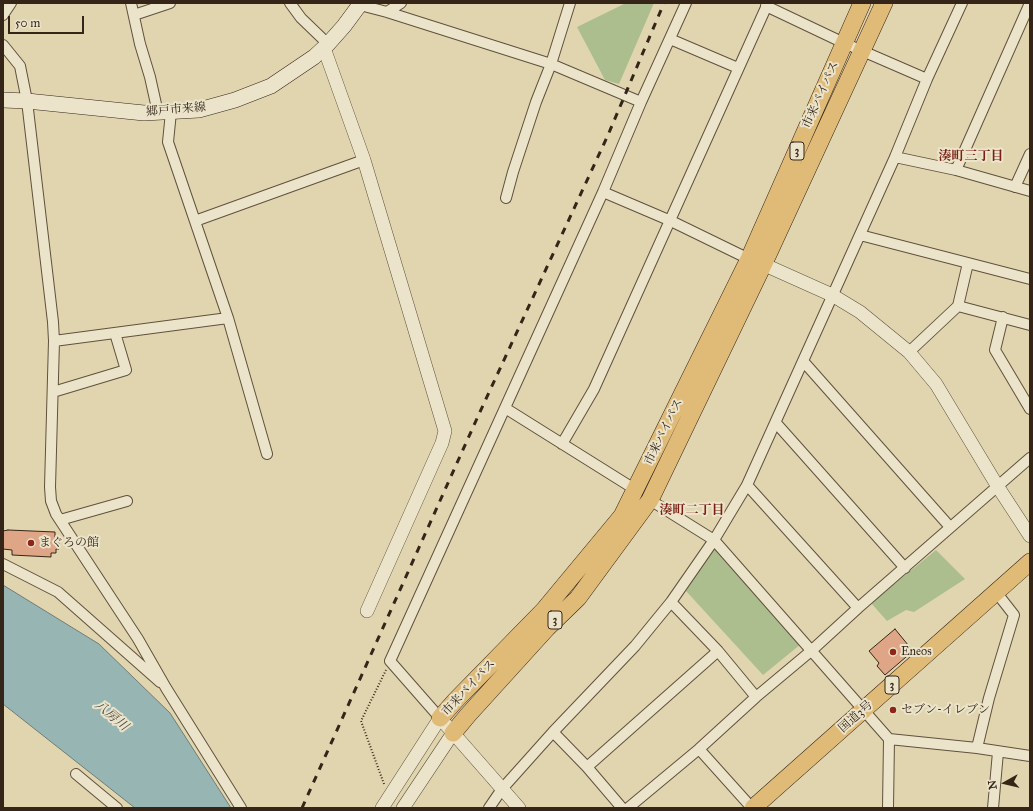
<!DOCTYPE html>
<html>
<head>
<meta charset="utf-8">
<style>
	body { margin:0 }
	#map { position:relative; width:1033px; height:811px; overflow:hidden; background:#e0d5ae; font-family:"IM FELL Great Primer",serif }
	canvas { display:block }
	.frame { position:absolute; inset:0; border:4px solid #352519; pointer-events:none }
	.north { position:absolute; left:985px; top:763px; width:40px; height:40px; -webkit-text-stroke:3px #ebe4ca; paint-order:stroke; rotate:262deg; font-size:11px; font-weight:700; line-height:16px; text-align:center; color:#352519 }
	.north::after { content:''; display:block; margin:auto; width:14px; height:18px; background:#352519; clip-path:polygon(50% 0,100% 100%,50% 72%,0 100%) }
	.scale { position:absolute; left:8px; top:16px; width:76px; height:18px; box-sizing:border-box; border:2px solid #352519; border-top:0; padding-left:5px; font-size:12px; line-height:14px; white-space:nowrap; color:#352519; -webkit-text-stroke:3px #ebe4ca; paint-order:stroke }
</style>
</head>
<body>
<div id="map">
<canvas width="1033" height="811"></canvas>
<div class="frame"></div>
<div class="north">N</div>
<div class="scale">50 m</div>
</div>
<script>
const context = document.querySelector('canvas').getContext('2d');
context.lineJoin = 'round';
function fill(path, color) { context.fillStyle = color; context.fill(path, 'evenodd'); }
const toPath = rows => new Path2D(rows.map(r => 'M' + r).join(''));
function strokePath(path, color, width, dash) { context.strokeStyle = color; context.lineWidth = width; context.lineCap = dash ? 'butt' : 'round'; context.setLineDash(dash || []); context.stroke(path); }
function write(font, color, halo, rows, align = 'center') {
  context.font = font + ' "IM FELL Great Primer","Noto Serif JP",serif'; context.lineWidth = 4; context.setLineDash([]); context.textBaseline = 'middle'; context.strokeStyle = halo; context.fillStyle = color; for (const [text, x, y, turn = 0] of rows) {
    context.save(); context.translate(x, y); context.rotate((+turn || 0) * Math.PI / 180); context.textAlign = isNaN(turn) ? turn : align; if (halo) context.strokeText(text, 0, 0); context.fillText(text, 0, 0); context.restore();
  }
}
fill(toPath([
	[626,3,654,3,619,84,605,80,577,27],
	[714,545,801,644,763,675,686,591],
	[936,550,965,579,914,612,906,610,887,621,871,603]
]), '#adbe8e');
const water = toPath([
	[3,585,99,644,170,713,231,808,135,808,3,704,3,585]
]);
fill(water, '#97b6b3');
strokePath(water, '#707c75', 1);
const building = toPath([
	[8,530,55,532,55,537,59,537,59,549,56,549,56,553,51,553,51,557,12,555,12,550,3,549,3,531,8,530],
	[895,629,913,651,885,675,877,666,879,663,869,651,895,629]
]);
fill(building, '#dfa587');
strokePath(building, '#352519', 1);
const minor = toPath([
	[131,3,140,44,150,77,158,113],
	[290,3,301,18,328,44],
	[360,5,387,12,551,64,641,102],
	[766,6,844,43,927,79],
	[387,12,401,3],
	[3,15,11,3],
	[134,15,170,3],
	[670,39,738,68],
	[3,45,20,66,27,101,53,322,54,341,50,487,51,501,56,514,138,639,166,688,241,808],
	[171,112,168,142,228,318,267,454],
	[895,157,956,170,1030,191],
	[956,170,1030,3],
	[1015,187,1030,154],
	[603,192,671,221,749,259],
	[506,198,513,172,536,102,551,64,570,3],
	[195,221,364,160],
	[860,235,1030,279],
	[958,306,1030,325],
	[1003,317,995,350,1030,409],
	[54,341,228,318],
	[909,352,958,306,968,263],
	[803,361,950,527],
	[53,392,126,370,115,333],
	[505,408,636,490],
	[776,423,905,568],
	[562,444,594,389,768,3],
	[747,485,858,608],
	[650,500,714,540,889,739,977,748,1030,756],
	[60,520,127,501],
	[3,564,58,592,160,682],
	[671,602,718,651,756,697],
	[440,718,390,661,603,192,641,102,686,3],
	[553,732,587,767,622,808],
	[977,748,989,698,1014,615,996,592],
	[699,749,752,808],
	[587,767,718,651],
	[76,774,117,808],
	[489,808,502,789,553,732,635,646,671,602,714,540,747,485,895,157,927,79,962,3],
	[628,808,699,749,756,697,811,651,858,608,1030,458],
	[888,808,889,739],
	[993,808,998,752]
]);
const tertiary = toPath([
	[324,48,364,160,445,431,442,443,367,611],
	[756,261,832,295,860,312,909,352,936,384,998,487,1030,536],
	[382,808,440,718,519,808],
	[403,808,453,733]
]);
const secondary = toPath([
	[3,100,27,101,144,113,199,110,235,100,271,86,314,57,328,44,344,26,361,3]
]);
const trunk = toPath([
	[440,718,456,700,544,610,622,516,749,259,862,3],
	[453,733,468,715,547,628,578,598,650,500,764,263,884,3],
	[753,808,1030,562]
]);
strokePath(minor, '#60513e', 12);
strokePath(tertiary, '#60513e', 14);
strokePath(secondary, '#352519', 16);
strokePath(trunk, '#352519', 18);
strokePath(toPath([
	[384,784,361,721,386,670]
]), '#352519', 2, [1, 2]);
strokePath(minor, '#ebe4ca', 10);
strokePath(tertiary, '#ebe4ca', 13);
strokePath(secondary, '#ebe4ca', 15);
strokePath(trunk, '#e0ba77', 17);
strokePath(toPath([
	[302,808,479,414,608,135,664,3]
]), '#352519', 3, [7, 7]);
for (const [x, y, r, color] of [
	[31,543,4,"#8f2418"],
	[893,652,4,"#8f2418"],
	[893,710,4,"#8f2418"]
]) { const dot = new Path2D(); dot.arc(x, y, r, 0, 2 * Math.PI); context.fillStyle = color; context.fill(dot); strokePath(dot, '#ebe4ca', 1.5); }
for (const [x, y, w] of [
	[797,151,14],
	[555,620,14],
	[892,685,14]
]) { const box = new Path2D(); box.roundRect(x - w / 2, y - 9, w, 18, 3); context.fillStyle = '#ebe4ca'; context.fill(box); strokePath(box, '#352519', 1); }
write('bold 11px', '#352519', null, [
	["3",797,151],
	["3",555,620],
	["3",892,685]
]);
write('12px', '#352519', '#ebe4ca', [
	["市来バイパス",821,95,-66],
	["郷戸市来線",176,110,-5],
	["市来バイパス",664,432,-64],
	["市来バイパス",469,688,-47],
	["国道3号",856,717,-42]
]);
write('12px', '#352519', '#ebe4ca', [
	["まぐろの館",39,543],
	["Eneos",901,652],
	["セブン-イレブン",901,710]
], 'left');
write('bold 13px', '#7a1f14', '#ebe4ca', [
	["湊町三丁目",971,157],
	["湊町二丁目",692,511]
]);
write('italic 13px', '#4e4940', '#ebe4ca', [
	["八房川",111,716,40]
]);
</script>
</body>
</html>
